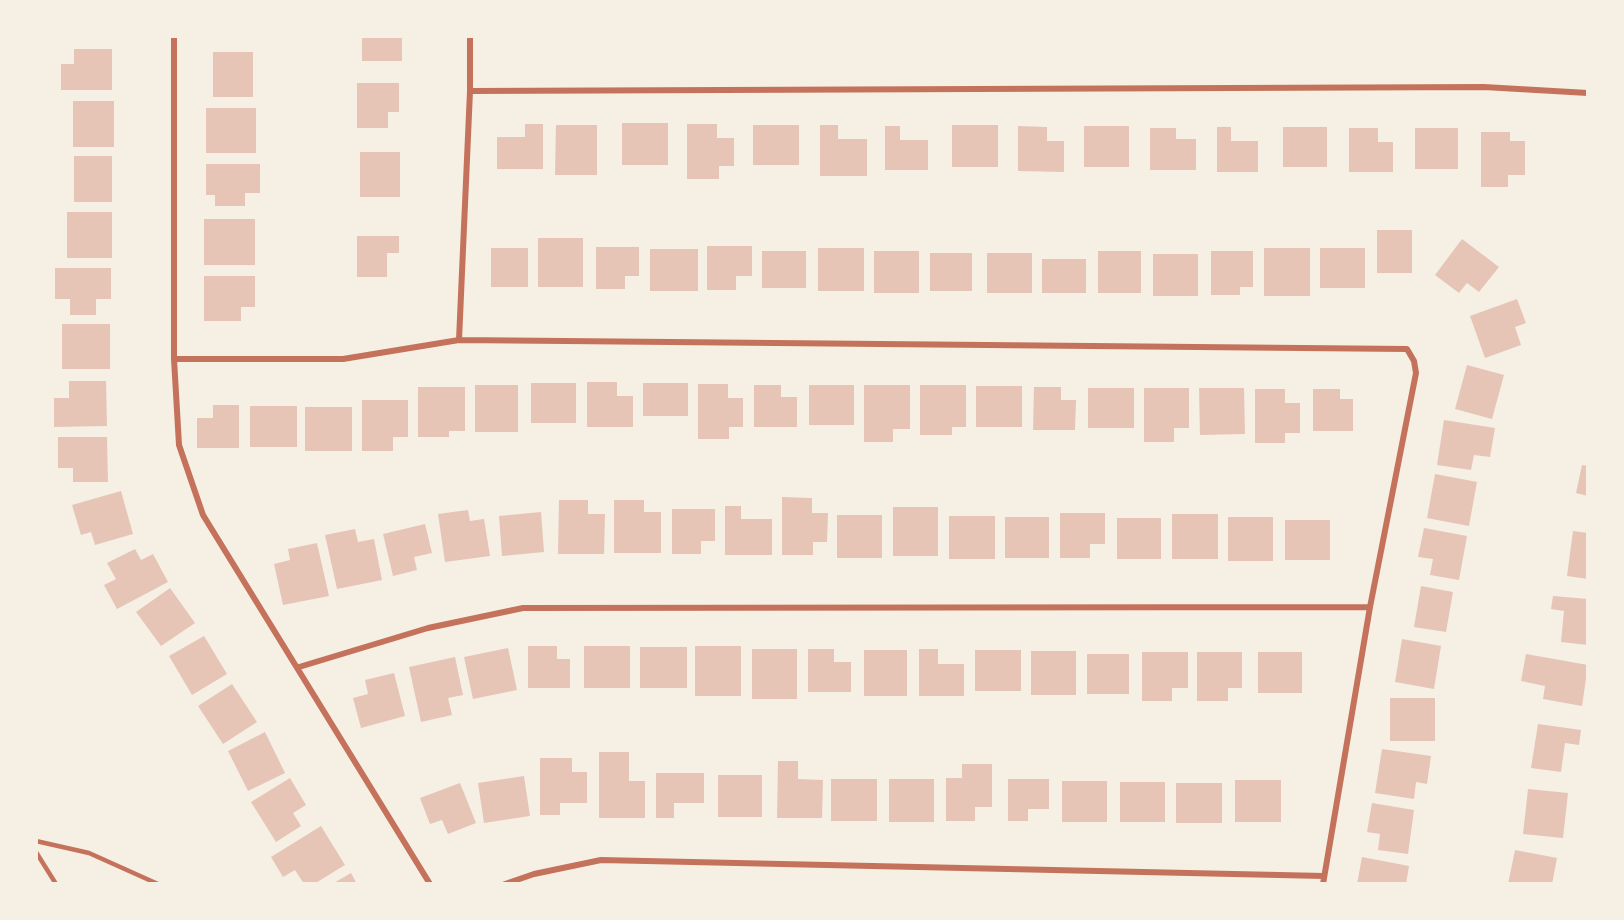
<!DOCTYPE html>
<html>
<head>
<meta charset="utf-8">
<style>
	body { margin:0 }
	#map { position:relative; width:1624px; height:920px; overflow:hidden; background:#f6efe4; font-family:"Titillium Web",sans-serif }
	canvas { display:block }
	.frame { position:absolute; inset:0; border:38px solid #f6efe4; pointer-events:none }
</style>
</head>
<body>
<div id="map">
<canvas width="1624" height="920"></canvas>
<div class="frame"></div>
</div>
<script>
const context = document.querySelector('canvas').getContext('2d');
context.lineJoin = 'round';
function fill(path, color) { context.fillStyle = color; context.fill(path, 'evenodd'); }
const toPath = rows => new Path2D(rows.map(r => 'M' + r).join(''));
function strokePath(path, color, width, dash) { context.strokeStyle = color; context.lineWidth = width; context.lineCap = dash ? 'butt' : 'round'; context.setLineDash(dash || []); context.stroke(path); }
fill(toPath([
	[362,36,402,36,402,61,362,61],
	[74,49,112,49,112,90,61,90,61,64,74,64],
	[213,52,253,52,253,97,213,97],
	[357,83,399,83,399,112,388,112,388,128,357,128],
	[73,101,114,101,114,147,73,147],
	[206,108,256,108,256,153,206,153],
	[622,123,668,123,668,165,622,165],
	[525,124,543,124,543,169,497,169,497,137,525,137],
	[687,124,717,124,717,138,734,138,734,166,719,166,719,179,687,179],
	[556,125,597,125,597,175,555,175],
	[753,125,799,125,799,165,753,165],
	[820,125,838,125,838,139,867,139,867,176,820,176],
	[952,125,998,125,998,167,952,167],
	[885,126,900,126,900,140,928,140,928,170,885,170],
	[1018,126,1047,127,1047,141,1064,141,1064,172,1018,171],
	[1084,126,1129,126,1129,167,1084,167],
	[1217,127,1231,127,1231,141,1258,141,1258,172,1217,172],
	[1283,127,1327,127,1327,167,1283,167],
	[1150,128,1176,128,1176,139,1196,139,1196,170,1150,170],
	[1349,128,1378,128,1378,142,1393,142,1393,172,1349,172],
	[1415,128,1458,128,1458,169,1415,169],
	[1481,132,1510,132,1510,141,1525,141,1525,175,1508,175,1508,187,1481,187],
	[360,152,400,152,400,197,360,197],
	[74,156,112,156,112,202,74,202],
	[206,164,260,164,260,193,245,193,245,206,215,206,215,195,206,195],
	[67,212,112,212,112,258,67,258],
	[204,219,255,219,255,265,204,265],
	[1377,230,1412,230,1412,273,1377,273],
	[357,236,399,236,399,253,387,253,387,277,357,277],
	[538,238,583,238,583,287,538,287],
	[1462,239,1499,267,1479,292,1467,283,1459,293,1435,275],
	[707,246,752,246,752,276,736,276,736,290,707,290],
	[596,247,639,247,639,276,625,276,625,289,596,289],
	[491,248,528,248,528,287,491,287],
	[818,248,864,248,864,291,818,291],
	[1264,248,1310,248,1310,296,1264,296],
	[1320,248,1365,248,1365,288,1320,288],
	[650,249,698,249,698,291,650,291],
	[762,251,806,251,806,288,762,288],
	[874,251,919,251,919,293,874,293],
	[1098,251,1141,251,1141,293,1098,293],
	[1211,251,1253,251,1253,287,1240,287,1240,295,1211,295],
	[930,253,972,253,972,291,930,291],
	[987,253,1032,253,1032,293,987,293],
	[1153,254,1198,254,1198,296,1153,296],
	[1042,259,1086,259,1086,293,1042,293],
	[55,268,111,268,111,299,96,299,96,315,70,315,70,299,55,299],
	[204,276,255,276,255,307,241,307,241,321,204,321],
	[1517,299,1526,323,1515,327,1521,345,1485,358,1470,316],
	[62,324,110,324,110,369,62,369],
	[1467,365,1504,375,1492,419,1455,409],
	[69,381,106,381,107,426,54,427,54,398,69,398],
	[587,382,617,382,617,396,633,396,633,427,587,427],
	[531,383,576,383,576,423,531,423],
	[643,383,688,383,688,416,643,416],
	[698,384,728,384,728,398,743,398,743,427,729,427,729,439,698,439],
	[475,385,518,385,518,432,475,432],
	[754,385,781,385,781,397,797,397,797,427,754,427],
	[809,385,854,385,854,425,809,425],
	[864,385,910,385,910,429,893,429,893,442,864,442],
	[920,385,966,385,966,427,952,427,952,435,920,435],
	[976,386,1022,386,1022,427,976,427],
	[418,387,465,387,465,431,449,431,449,437,418,437],
	[1034,387,1061,387,1061,400,1076,400,1075,430,1033,430],
	[1088,388,1134,388,1134,428,1088,428],
	[1144,388,1189,388,1189,428,1174,428,1174,442,1144,442],
	[1199,388,1244,388,1245,434,1200,435],
	[1255,389,1285,389,1285,403,1300,403,1300,433,1285,433,1285,443,1255,443],
	[1313,389,1340,389,1340,399,1353,399,1353,431,1313,431],
	[362,400,408,400,408,437,393,437,393,451,362,451],
	[213,405,239,405,239,448,197,448,197,418,213,418],
	[250,406,297,406,297,447,250,447],
	[305,407,352,407,352,451,305,451],
	[1444,420,1495,428,1490,457,1474,455,1471,470,1437,465],
	[58,437,107,437,108,482,73,482,73,468,58,468],
	[1582,465,1588,466,1588,496,1576,493],
	[1435,474,1477,482,1469,526,1427,518],
	[121,491,133,534,95,545,91,532,81,535,72,505],
	[782,497,812,498,812,513,828,513,827,542,813,542,813,555,782,555],
	[559,500,588,500,588,514,605,514,604,554,558,554],
	[614,500,644,500,644,512,661,512,661,553,614,553],
	[725,506,741,506,741,519,772,519,772,555,725,555],
	[893,507,938,507,938,556,893,556],
	[672,509,715,509,715,541,701,541,701,554,672,554],
	[468,510,470,521,484,519,490,556,445,562,438,514],
	[541,512,544,552,502,556,499,516],
	[1060,513,1105,513,1105,544,1090,544,1090,558,1060,558],
	[1172,514,1218,514,1218,559,1172,559],
	[837,515,882,515,882,558,837,558],
	[949,516,995,516,995,559,949,559],
	[1005,517,1049,517,1049,558,1005,558],
	[1228,517,1273,517,1273,561,1228,561],
	[1117,518,1161,518,1161,559,1117,559],
	[1285,520,1330,520,1330,560,1285,560],
	[425,524,432,553,414,557,417,570,393,576,383,534],
	[1424,528,1467,536,1459,580,1430,575,1433,559,1418,557],
	[355,529,358,542,374,539,382,580,337,589,325,535],
	[1573,531,1588,533,1588,579,1567,576],
	[317,543,329,596,283,605,274,564,290,560,288,549],
	[135,549,141,560,153,554,168,582,117,609,104,585,116,579,107,563],
	[1421,586,1453,592,1446,632,1414,627],
	[170,588,195,623,161,646,136,612],
	[1553,596,1588,599,1588,645,1561,642,1564,611,1551,609],
	[204,636,227,674,192,695,169,656],
	[1402,639,1441,646,1434,689,1395,682],
	[528,646,557,646,557,659,570,659,570,688,528,688],
	[584,646,630,646,630,688,584,688],
	[695,646,741,646,741,696,695,696],
	[640,647,687,647,687,688,640,688],
	[508,648,517,690,473,699,464,657],
	[752,649,797,649,797,699,752,699],
	[808,649,834,649,834,662,851,662,851,692,808,692],
	[919,649,938,649,938,664,964,664,964,696,919,696],
	[864,650,907,650,907,696,864,696],
	[975,650,1021,650,1021,691,975,691],
	[1031,651,1076,651,1076,695,1031,695],
	[1142,652,1188,652,1188,688,1172,688,1172,701,1142,701],
	[1197,652,1242,652,1242,688,1228,688,1228,701,1197,701],
	[1258,652,1302,652,1302,693,1258,693],
	[1087,654,1129,654,1129,694,1087,694],
	[1526,654,1588,665,1582,706,1543,699,1545,686,1521,681],
	[455,657,463,695,448,698,452,715,421,722,409,667],
	[394,673,405,716,361,728,353,698,368,694,365,680],
	[232,684,257,722,223,744,198,706],
	[1390,698,1435,698,1435,741,1390,741],
	[1538,724,1581,730,1579,745,1565,743,1561,772,1531,768],
	[265,732,285,773,248,791,228,751],
	[1382,749,1431,756,1427,784,1416,782,1414,799,1375,793],
	[599,752,629,752,629,781,645,781,645,818,599,818],
	[540,758,572,758,572,772,587,772,587,803,560,803,560,815,540,815],
	[778,761,798,761,798,779,823,780,822,818,777,818],
	[962,764,992,764,992,807,975,807,975,821,946,821,946,778,962,778],
	[656,773,704,773,704,803,674,803,674,818,656,818],
	[718,775,762,775,762,817,718,817],
	[524,776,530,816,484,823,478,783],
	[290,778,306,805,293,813,301,826,276,842,251,802],
	[831,779,877,779,877,821,831,821],
	[889,779,934,779,934,822,889,822],
	[1008,779,1049,779,1049,809,1028,809,1028,821,1008,821],
	[1235,780,1281,780,1281,822,1235,822],
	[1062,781,1107,781,1107,822,1062,822],
	[1120,782,1165,782,1165,822,1120,822],
	[460,783,476,823,448,834,442,820,430,824,420,798],
	[1176,783,1222,783,1222,823,1176,823],
	[1528,789,1568,793,1563,838,1523,834],
	[1372,803,1414,810,1408,854,1378,850,1380,834,1367,832],
	[321,826,345,865,314,884,304,884,295,870,283,877,271,857],
	[1515,850,1557,858,1552,884,1508,884],
	[1362,857,1409,866,1406,884,1357,884],
	[351,873,357,884,332,884]
]), '#e6c5b7');
strokePath(toPath([
	[36,841,89,853,158,884],
	[36,852,56,884]
]), '#c5725c', 4.5);
strokePath(toPath([
	[174,36,174,359,179,445,203,515,430,884],
	[470,91,1484,87,1588,93],
	[459,340,470,91,470,36],
	[174,359,343,359,459,340,1407,349,1414,361,1416,373,1370,607,1323,884],
	[299,667,428,628,523,608,1370,607],
	[505,884,534,874,601,860,1324,876]
]), '#c5725c', 6);
</script>
</body>
</html>
